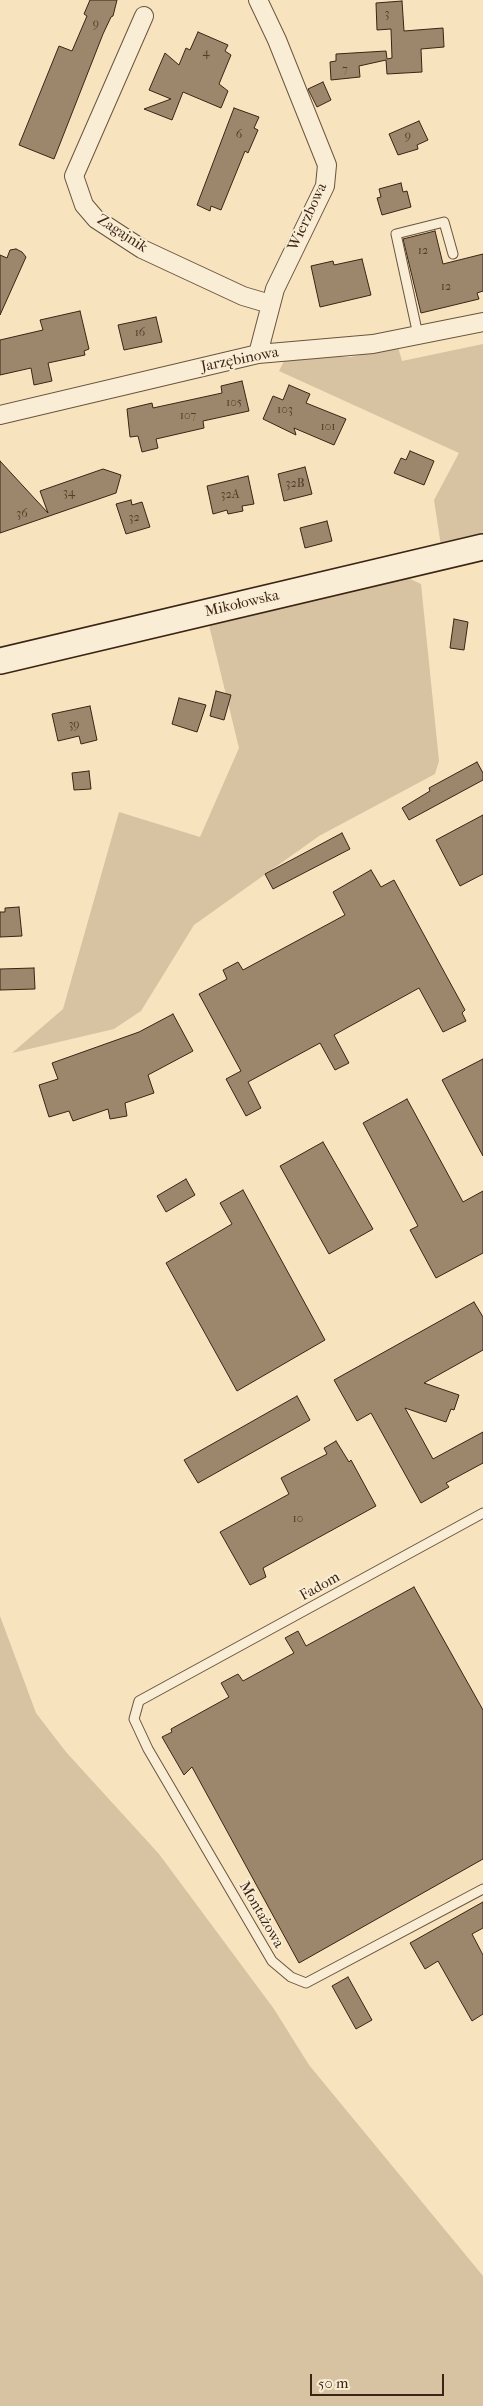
<!DOCTYPE html>
<html>
<head>
<meta charset="utf-8">
<style>
	body { margin:0 }
	#map { position:relative; width:483px; height:2406px; overflow:hidden; background:#f7e3be; font-family:"IM FELL French Canon",serif }
	canvas { display:block }
	.scale { position:absolute; left:310px; top:2374px; width:134px; height:22px; box-sizing:border-box; border:2px solid #3b2414; border-top:0; padding-left:6px; font-size:15px; line-height:18px; white-space:nowrap; color:#3b2414; -webkit-text-stroke:4px #faedd5; paint-order:stroke }
</style>
</head>
<body>
<div id="map">
<canvas width="483" height="2406"></canvas>
<div class="scale">50 m</div>
</div>
<script>
const context = document.querySelector('canvas').getContext('2d');
context.lineJoin = 'round';
function fill(path, color) { context.fillStyle = color; context.fill(path, 'evenodd'); }
const toPath = rows => new Path2D(rows.map(r => 'M' + r).join(''));
function strokePath(path, color, width, dash) { context.strokeStyle = color; context.lineWidth = width; context.lineCap = dash ? 'butt' : 'round'; context.setLineDash(dash || []); context.stroke(path); }
function write(font, color, halo, rows, align = 'center') {
  context.font = font + ' "IM FELL French Canon",serif'; context.lineWidth = 4; context.setLineDash([]); context.textBaseline = 'middle'; context.strokeStyle = halo; context.fillStyle = color; for (const [text, x, y, turn = 0] of rows) {
    context.save(); context.translate(x, y); context.rotate((+turn || 0) * Math.PI / 180); context.textAlign = isNaN(turn) ? turn : align; if (halo) context.strokeText(text, 0, 0); context.fillText(text, 0, 0); context.restore();
  }
}
fill(toPath([
	[483,344,483,534,441,546,434,500,459,453,279,371,286,357,351,357,398,347,402,361],
	[404,576,421,584,439,761,435,774,319,836,194,925,141,1011,114,1029,12,1053,63,1009,119,812,200,837,239,748,208,621],
	[0,1616,36,1713,66,1752,159,1854,274,2009,309,2065,483,2276,483,2406,0,2406]
]), '#d7c3a1');
const building = toPath([
	[90,0,117,0,113,16,111,17,103,34,54,159,19,145,59,46,72,51,87,16,84,14,90,0],
	[402,1,404,31,443,28,444,47,421,49,422,72,387,74,386,60,359,66,360,77,331,80,330,62,336,61,336,54,386,51,387,59,392,58,391,29,377,30,376,3,402,1],
	[198,32,228,45,225,51,231,55,219,84,228,91,221,108,183,92,172,120,144,109,171,99,149,90,165,53,179,65,186,48,190,50,198,32],
	[323,82,331,100,317,107,308,89,323,82],
	[234,108,259,117,254,128,258,130,248,153,245,151,221,210,211,206,210,211,197,205,234,108],
	[419,121,428,140,417,145,418,149,398,155,389,134,419,121],
	[401,183,403,192,407,191,411,207,382,215,377,198,381,197,379,189,401,183],
	[435,231,443,264,483,254,483,291,477,293,479,299,421,313,403,239,435,231],
	[16,249,22,252,26,257,0,315,0,255,7,258,10,250,16,249],
	[362,259,371,295,320,307,311,266,333,261,334,265,362,259],
	[80,311,89,349,84,351,85,355,48,363,52,381,34,385,31,368,0,375,0,340,43,330,40,320,80,311],
	[156,317,162,342,124,350,118,325,156,317],
	[242,381,249,411,203,421,204,428,156,439,158,448,142,452,138,436,130,437,127,409,152,403,153,408,222,393,221,386,242,381],
	[289,385,310,394,306,403,346,419,334,445,294,428,296,435,263,419,273,396,283,400,289,385],
	[410,451,434,461,424,485,394,473,401,458,406,460,410,451],
	[0,461,48,513,40,491,103,469,121,475,116,493,0,533,0,461],
	[305,467,312,494,284,501,278,474,305,467],
	[248,476,254,504,242,506,243,511,228,514,227,510,213,514,207,486,248,476],
	[131,500,132,505,142,502,150,527,126,534,116,504,131,500],
	[327,521,332,541,305,548,300,528,327,521],
	[454,619,468,622,464,650,450,648,454,619],
	[216,691,231,695,224,720,210,716,216,691],
	[179,698,206,705,197,732,172,724,179,698],
	[90,706,97,740,81,744,79,736,58,741,52,714,90,706],
	[477,762,483,773,483,780,409,820,402,808,430,791,429,788,477,762],
	[89,771,91,789,74,790,72,773,89,771],
	[483,815,483,874,460,886,436,840,483,815],
	[342,833,350,849,273,889,265,874,342,833],
	[371,870,381,887,394,880,465,1010,462,1013,466,1021,443,1032,419,988,334,1035,349,1063,335,1070,320,1043,248,1082,261,1108,246,1116,226,1079,241,1071,199,994,227,979,223,970,238,962,243,970,345,915,333,892,371,870],
	[19,907,22,936,0,937,0,912,5,912,5,908,19,907],
	[34,968,35,989,0,990,0,969,34,968],
	[173,1014,193,1051,148,1075,154,1093,125,1103,127,1116,110,1119,108,1109,73,1121,69,1111,49,1117,39,1085,58,1079,52,1063,139,1032,173,1014],
	[483,1059,483,1156,442,1080,483,1059],
	[407,1099,463,1202,483,1191,483,1253,436,1278,410,1230,418,1226,363,1123,407,1099],
	[323,1142,373,1229,329,1254,280,1166,323,1142],
	[186,1179,195,1195,166,1212,157,1196,186,1179],
	[243,1190,325,1340,237,1391,166,1263,232,1224,220,1203,243,1190],
	[474,1302,483,1317,483,1350,424,1383,459,1395,454,1410,451,1409,446,1422,405,1408,433,1459,483,1432,483,1463,446,1483,449,1487,421,1503,371,1413,357,1421,334,1380,474,1302],
	[297,1396,310,1420,198,1483,184,1460,297,1396],
	[336,1441,349,1462,351,1460,376,1506,263,1568,266,1577,250,1585,220,1532,289,1494,281,1478,327,1454,324,1448,336,1441],
	[414,1587,483,1710,483,1859,299,1963,192,1767,184,1775,162,1737,172,1732,171,1729,229,1697,221,1683,238,1674,243,1681,294,1653,285,1638,298,1631,306,1646,414,1587],
	[483,1902,483,1928,472,1934,483,1955,483,2014,472,2021,438,1961,425,1969,410,1943,483,1902],
	[348,1977,372,2020,356,2029,332,1986,348,1977]
]);
fill(building, '#9d876c');
strokePath(building, '#3b2414', 1);
const lane = toPath([
	[418,335,396,234,444,222,453,254],
	[483,1513,139,1701,134,1719,148,1749,272,1961,291,1977,306,1983,483,1889]
]);
const street = toPath([
	[258,0,277,40,327,165,325,186,275,289,258,354],
	[144,16,74,176,84,205,96,219,142,249,243,296,270,304],
	[0,415,258,354,373,344,483,322]
]);
const secondary = toPath([
	[0,661,483,547]
]);
strokePath(lane, '#6a543e', 11);
strokePath(street, '#6a543e', 20);
strokePath(secondary, '#3b2414', 28);
strokePath(lane, '#faedd5', 9);
strokePath(street, '#faedd5', 18);
strokePath(secondary, '#faedd5', 25);
write('12px', '#543d2a', null, [
	["3",387,14],
	["9",96,24],
	["4",206,53],
	["7",345,70],
	["6",239,135],
	["9",408,136],
	["12",423,251],
	["12",446,287],
	["16",140,333],
	["105",234,403],
	["103",285,410],
	["107",188,416],
	["101",328,427],
	["32B",295,484],
	["34",69,493],
	["32A",230,495],
	["36",22,514],
	["32",134,518],
	["39",74,725],
	["10",298,1519]
]);
write('15px', '#3b2414', '#faedd5', [
	["Wierzbowa",308,217,-65],
	["Zagajnik",122,234,33],
	["Jarzębinowa",240,360,-11],
	["Mikołowska",242,604,-13],
	["Fadom",320,1587,-29],
	["Montażowa",261,1915,60]
]);
</script>
</body>
</html>
